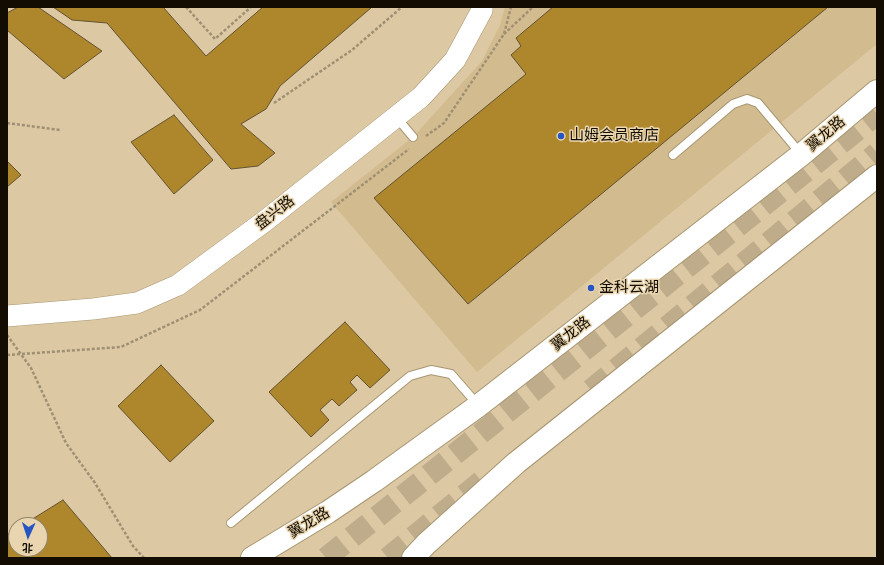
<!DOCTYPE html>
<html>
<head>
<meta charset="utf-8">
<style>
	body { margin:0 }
	#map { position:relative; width:884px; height:565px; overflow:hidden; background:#dcc8a3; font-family:Cabin,"Noto Sans SC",sans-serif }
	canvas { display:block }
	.frame { position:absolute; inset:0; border:8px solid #120c02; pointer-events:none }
	.north { position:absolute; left:8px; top:517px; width:40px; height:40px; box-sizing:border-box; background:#e9d5af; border:1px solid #93856a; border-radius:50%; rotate:183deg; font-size:11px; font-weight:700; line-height:16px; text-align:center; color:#120c02 }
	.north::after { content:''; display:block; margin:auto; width:14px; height:18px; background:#2755c3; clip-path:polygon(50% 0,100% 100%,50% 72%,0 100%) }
</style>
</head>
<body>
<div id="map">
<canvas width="884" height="565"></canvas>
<div class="frame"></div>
<div class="north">北</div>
</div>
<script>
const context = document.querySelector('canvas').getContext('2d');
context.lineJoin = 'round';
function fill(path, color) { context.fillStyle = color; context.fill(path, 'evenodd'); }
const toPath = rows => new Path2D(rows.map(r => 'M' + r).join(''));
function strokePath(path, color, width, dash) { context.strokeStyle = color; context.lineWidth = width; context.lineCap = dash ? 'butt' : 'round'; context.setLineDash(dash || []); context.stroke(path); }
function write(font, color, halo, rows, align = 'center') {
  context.font = font + ' Cabin,"Noto Sans SC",sans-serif'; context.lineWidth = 3; context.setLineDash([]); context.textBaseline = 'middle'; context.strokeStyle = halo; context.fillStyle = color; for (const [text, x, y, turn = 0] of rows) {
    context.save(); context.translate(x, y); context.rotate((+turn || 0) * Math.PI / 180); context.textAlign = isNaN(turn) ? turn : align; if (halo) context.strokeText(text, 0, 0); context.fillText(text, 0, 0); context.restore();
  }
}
fill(toPath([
	[505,7,877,7,877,44,477,372,331,202,413,137,482,61,500,25]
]), '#d2bb8f');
const building = toPath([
	[18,7,38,7,102,51,64,79,7,30,7,13,18,7],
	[53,7,163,7,206,56,263,7,372,7,280,86,266,109,241,124,275,153,258,166,231,169,107,23,72,20,53,7],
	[553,7,828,7,468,304,374,198,526,74,511,55,521,46,516,38,553,7],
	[174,115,213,160,174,194,131,142,174,115],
	[7,161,21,175,7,187,7,161],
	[345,322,390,370,370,388,357,375,350,382,357,390,339,406,332,399,320,410,329,420,311,437,269,392,345,322],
	[161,365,214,421,170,462,118,406,161,365],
	[63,500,112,558,7,558,7,535,16,529,16,549,40,549,40,525,23,525,63,500]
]);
fill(building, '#ae862c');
strokePath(building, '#635230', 1);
strokePath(toPath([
	[591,390,877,153],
	[326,558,877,114],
	[388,558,483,480]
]), '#beac8b', 22, [22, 11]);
const service = toPath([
	[397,118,413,137],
	[673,155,733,104,747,99,758,103,801,154],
	[231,523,410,376,431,370,451,374,478,405]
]);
const tertiary = toPath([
	[7,316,93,309,137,303,178,285,265,221,421,97,455,60,482,10,482,7]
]);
const secondary = toPath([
	[252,558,328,512,374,481,478,406,801,155,877,91],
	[413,558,426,544,516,463,877,176]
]);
strokePath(service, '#a89672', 10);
strokePath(tertiary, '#a89672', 22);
strokePath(secondary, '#a89672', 24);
strokePath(toPath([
	[186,7,215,39,251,7],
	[504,34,533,7],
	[274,103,352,50,402,7],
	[7,123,60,130],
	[426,136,444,123,504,34,511,7],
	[7,335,31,368,66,443,95,483,133,546,144,558],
	[7,355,121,347,200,310,409,149]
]), '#9f8f73', 2.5, [3, 2]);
strokePath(service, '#fff', 8);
strokePath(tertiary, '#fff', 21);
strokePath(secondary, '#fff', 22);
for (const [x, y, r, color] of [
	[561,136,4,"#2755c3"],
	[591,288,4,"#2755c3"]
]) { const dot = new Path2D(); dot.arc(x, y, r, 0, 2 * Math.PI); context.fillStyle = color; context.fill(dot); strokePath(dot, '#e9d5af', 1.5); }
write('15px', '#120c02', '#e9d5af', [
	["翼龙路",826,134,-40],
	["盘兴路",275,213,-38],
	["翼龙路",571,334,-38],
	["翼龙路",309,523,-31]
]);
write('15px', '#120c02', '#e9d5af', [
	["山姆会员商店",569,136],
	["金科云湖",599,288]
], 'left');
</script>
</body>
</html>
